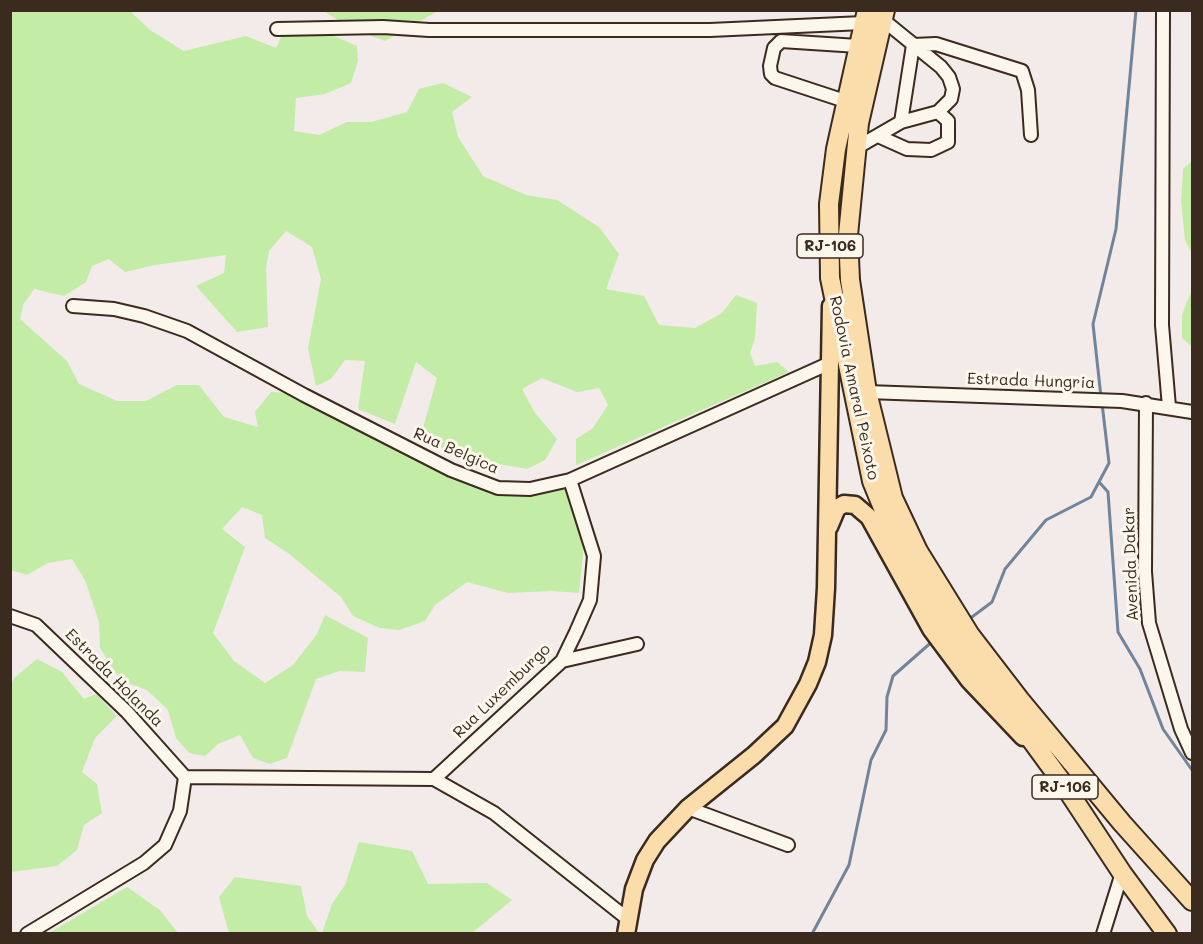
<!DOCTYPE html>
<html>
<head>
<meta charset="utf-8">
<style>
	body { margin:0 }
	#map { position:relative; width:1203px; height:944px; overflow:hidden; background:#f3eaea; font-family:Mali,sans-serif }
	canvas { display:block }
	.frame { position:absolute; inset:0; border:12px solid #3b2a1e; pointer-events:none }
</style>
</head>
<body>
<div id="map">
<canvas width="1203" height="944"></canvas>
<div class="frame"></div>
</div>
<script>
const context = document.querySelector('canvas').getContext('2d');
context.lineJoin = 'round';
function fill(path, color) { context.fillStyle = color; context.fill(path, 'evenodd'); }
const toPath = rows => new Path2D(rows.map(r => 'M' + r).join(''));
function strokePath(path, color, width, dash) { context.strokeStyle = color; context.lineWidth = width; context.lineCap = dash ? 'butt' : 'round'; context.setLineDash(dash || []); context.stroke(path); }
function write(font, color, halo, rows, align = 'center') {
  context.font = font + ' Mali,sans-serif'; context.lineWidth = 6; context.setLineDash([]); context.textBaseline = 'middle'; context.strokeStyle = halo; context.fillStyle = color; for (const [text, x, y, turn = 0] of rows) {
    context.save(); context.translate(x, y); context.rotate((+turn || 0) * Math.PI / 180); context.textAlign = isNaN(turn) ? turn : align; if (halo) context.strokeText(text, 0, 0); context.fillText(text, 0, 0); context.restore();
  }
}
fill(toPath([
	[11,11,134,11,132,13,150,30,184,51,246,36,276,48,286,26,310,26,357,46,358,61,351,83,325,94,296,98,294,131,319,135,347,122,371,122,407,112,419,89,443,83,472,97,452,112,458,137,483,176,526,195,557,200,599,227,619,254,606,289,644,296,659,325,695,328,722,313,736,295,757,303,755,338,750,353,755,366,777,362,789,372,576,465,576,439,592,429,608,405,599,388,577,392,542,378,522,389,535,413,557,439,545,460,527,469,454,456,421,435,437,378,416,362,395,424,358,409,365,361,345,360,331,379,316,386,308,348,321,279,312,247,286,231,269,251,266,268,268,327,237,332,196,286,224,273,226,255,155,265,125,272,109,259,92,266,86,282,64,296,34,289,23,305,20,319,67,361,79,384,117,401,146,401,177,385,199,385,224,417,258,427,255,412,271,392,293,393,428,467,494,490,567,490,584,544,579,593,551,591,508,593,467,582,435,605,425,621,399,630,380,628,353,616,341,597,288,553,265,538,262,515,242,507,222,529,245,547,213,633,234,661,265,683,293,665,317,634,325,615,368,638,365,672,339,671,316,679,287,758,270,764,253,758,240,735,218,744,205,756,189,753,176,738,168,710,147,690,120,680,100,648,99,622,85,580,72,559,48,563,27,575,11,570],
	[324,11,438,11,385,41,350,28],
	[1192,161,1192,254,1185,240,1181,201,1183,169],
	[1192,289,1192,347,1182,338,1182,315],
	[37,659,62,672,84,699,96,694,117,716,95,738,82,772,97,784,102,813,84,825,77,850,57,866,11,872,11,685,14,678],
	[359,842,412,851,428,884,487,883,512,900,472,933,322,933,332,904,345,885],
	[235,877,301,886,307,916,319,933,229,933,219,897],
	[127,887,160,910,178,933,49,933]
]), '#c3eca7');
strokePath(toPath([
	[1101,397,1093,324,1116,229,1136,10],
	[1100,483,1108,492,1118,632,1140,669,1163,729,1192,770],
	[968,620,992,602,1005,569,1046,520,1091,497,1109,463,1102,403],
	[812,934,849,865,871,760,886,730,887,697,893,676,934,640]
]), '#70859b', 3);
const minor = toPath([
	[1163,10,1162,325,1169,407],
	[277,29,383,27,429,30,710,30,863,23],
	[845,101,775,78,771,74,770,66,774,48,781,41,858,46],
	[901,122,913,45,936,44,1022,71,1028,90,1031,135],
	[878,136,907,149,931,150,948,142,948,121,938,112],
	[856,148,901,122,938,112,951,99,953,89,949,77,941,67,882,19],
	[73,306,114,309,144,316,187,331,304,395,451,470,498,488,530,489,570,480,830,363],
	[867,392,1122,401,1192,412],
	[1146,403,1145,572,1149,623,1181,729,1192,753],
	[10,616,36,625,127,712,185,777],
	[562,661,637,644],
	[434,779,562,661,576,632,590,600,594,556,570,480],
	[688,808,788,845],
	[27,934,144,863,165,845,180,811,185,777,434,779,494,813,629,920],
	[1103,934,1122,873]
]);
const major = toPath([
	[829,527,837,508,844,504,855,505,869,517,931,629,969,680,1023,737],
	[626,934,634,889,645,860,657,841,688,808,754,755,785,726,808,684,817,662,823,635,826,588,831,306]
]);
const highway = toPath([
	[867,10,836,149,829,204,830,278,872,481,894,535,946,623,1062,782,1122,873,1167,934],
	[885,10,859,123,848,235,850,280,867,392,893,498,918,551,970,635,1020,700,1122,823,1192,901]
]);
strokePath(minor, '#3b2a1e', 16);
strokePath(major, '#3b2a1e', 21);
strokePath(highway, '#3b2a1e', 22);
strokePath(minor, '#fbf7ec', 12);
strokePath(major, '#fbddab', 16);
strokePath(highway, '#fbddab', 18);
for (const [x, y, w] of [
	[830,246,66],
	[1065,787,66]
]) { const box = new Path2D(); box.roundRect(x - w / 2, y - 12, w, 24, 4.5); context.fillStyle = '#fbf7ec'; context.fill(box); strokePath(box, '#3b2a1e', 1.5); }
write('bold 15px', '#3b2a1e', null, [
	["RJ-106",830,246],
	["RJ-106",1065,787]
]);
write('16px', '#3b2a1e', '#fbf7ec', [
	["Estrada Hungria",1031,381,2],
	["Rodovia Amaral Peixoto",854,388,78],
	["Rua Belgica",456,451,24],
	["Avenida Dakar",1131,564,-92],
	["Estrada Holanda",114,678,45],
	["Rua Luxemburgo",502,691,-44]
]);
</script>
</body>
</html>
